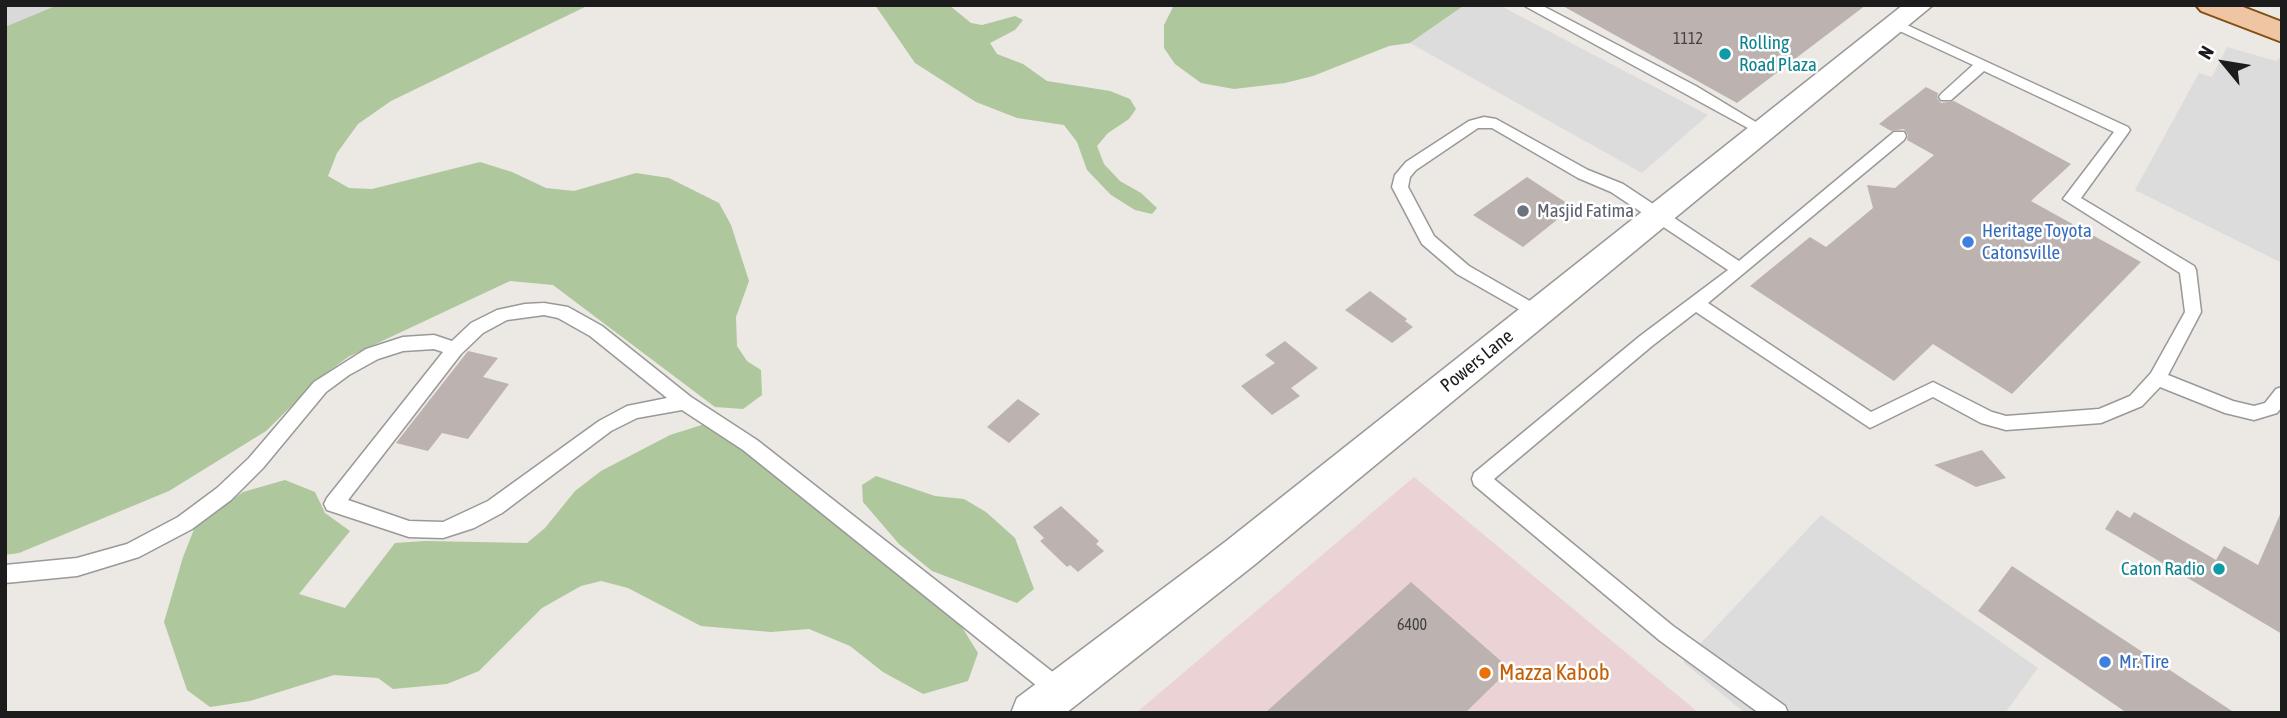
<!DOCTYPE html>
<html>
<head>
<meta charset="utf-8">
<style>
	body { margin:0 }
	#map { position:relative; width:2287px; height:718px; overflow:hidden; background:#ece8e3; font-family:"Asap Condensed",sans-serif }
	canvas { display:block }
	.frame { position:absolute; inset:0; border:7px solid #1c1c1c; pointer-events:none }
	.north { position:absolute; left:2189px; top:28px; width:70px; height:70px; -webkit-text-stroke:5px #fff; paint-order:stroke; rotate:300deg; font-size:19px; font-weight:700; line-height:28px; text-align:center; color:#1c1c1c }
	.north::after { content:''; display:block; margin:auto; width:24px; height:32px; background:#1c1c1c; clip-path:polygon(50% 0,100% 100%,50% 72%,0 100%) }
</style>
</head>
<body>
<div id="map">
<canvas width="2287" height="718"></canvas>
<div class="frame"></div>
<div class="north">N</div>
</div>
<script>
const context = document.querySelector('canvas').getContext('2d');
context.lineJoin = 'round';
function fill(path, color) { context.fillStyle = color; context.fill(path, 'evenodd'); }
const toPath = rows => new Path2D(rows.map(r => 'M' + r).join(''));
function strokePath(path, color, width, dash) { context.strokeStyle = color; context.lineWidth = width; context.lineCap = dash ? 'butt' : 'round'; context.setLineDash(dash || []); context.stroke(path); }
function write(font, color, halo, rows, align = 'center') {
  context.font = font + ' "Asap Condensed",sans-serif'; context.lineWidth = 5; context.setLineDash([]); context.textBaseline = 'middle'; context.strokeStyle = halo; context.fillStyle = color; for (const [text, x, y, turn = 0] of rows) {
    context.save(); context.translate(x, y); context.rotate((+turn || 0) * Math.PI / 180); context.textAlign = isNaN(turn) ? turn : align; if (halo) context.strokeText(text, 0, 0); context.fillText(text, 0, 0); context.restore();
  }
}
fill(toPath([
	[5,5,89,5,5,35]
]), '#dad9d9');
fill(toPath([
	[1414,477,1699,713,1136,713]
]), '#ebd3d5');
fill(toPath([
	[58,5,589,5,391,101,358,124,337,153,328,176,349,188,372,189,480,162,512,172,546,188,574,191,636,173,669,178,719,203,731,225,749,281,736,317,737,346,747,361,761,370,762,395,743,409,715,407,553,285,510,281,348,357,321,377,266,431,169,491,19,553,5,555,5,27],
	[875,5,949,5,971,23,982,25,1015,16,1023,20,1015,30,990,43,997,54,1023,64,1047,81,1110,91,1130,99,1136,109,1129,119,1108,133,1097,146,1104,164,1120,181,1141,193,1157,208,1152,214,1135,210,1111,195,1087,170,1077,142,1064,125,1017,118,976,102,915,63],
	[1174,5,1465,5,1410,43,1389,46,1313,76,1285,83,1234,89,1201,83,1175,64,1164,48,1164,25],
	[705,424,726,436,960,624,978,653,968,681,923,694,883,672,850,646,809,629,771,632,701,626,628,588,601,581,581,586,542,608,479,671,447,684,393,689,378,678,334,675,250,701,210,707,187,690,164,622,183,557,195,527,243,492,285,480,315,492,325,513,350,531,299,594,345,608,395,543,425,541,527,543,545,528,575,491,601,471,670,435],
	[876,476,935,496,964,499,986,512,1015,538,1034,589,1017,603,932,571,899,544,863,502,862,485]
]), '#aec79c');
fill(toPath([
	[1465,5,1499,5,1708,115,1642,173,1410,43],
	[2227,47,2276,61,2282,56,2282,263,2135,190,2199,73,2212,77],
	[1821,515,2038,668,2005,713,1745,713,1683,662]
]), '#dcdcdc');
fill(toPath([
	[1561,5,1866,5,1737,103],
	[1926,87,1938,93,1937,98,1941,103,1954,101,2071,164,2031,201,2141,262,2012,394,1933,344,1894,381,1750,286,1810,237,1826,247,1873,208,1867,185,1895,188,1934,155,1907,140,1908,135,1904,129,1891,131,1879,124],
	[1527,177,1573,207,1523,247,1473,215],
	[1370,291,1407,319,1405,321,1413,327,1392,343,1345,310],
	[1285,341,1318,368,1291,388,1300,396,1272,415,1241,386,1275,363,1265,355],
	[468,351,498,358,483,377,509,384,468,439,442,433,428,451,396,443],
	[1018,399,1040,414,1009,443,987,427],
	[1982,450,2006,478,1976,487,1934,465],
	[1061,506,1099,541,1096,544,1104,551,1078,572,1070,565,1067,567,1040,541,1044,538,1033,527],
	[2117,510,2130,518,2134,512,2216,560,2224,546,2258,565,2282,510,2282,634,2105,529],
	[2012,566,2235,713,2127,713,1978,611],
	[1411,582,1510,669,1465,713,1265,713]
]), '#bcb3b0');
const service = toPath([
	[1523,5,1541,5,1696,86,1769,130,1767,133,1757,133,1523,5],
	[1896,20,2128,127,2130,130,2128,133,2081,198,2194,266,2196,270,2201,312,2168,375,2233,401,2254,406,2265,403,2276,389,2282,387,2282,407,2277,413,2254,420,2225,413,2160,387,2142,406,2101,423,2006,430,1981,423,1933,397,1870,428,1696,312,1652,346,1494,479,1673,626,1785,706,1788,713,1759,713,1659,640,1474,485,1472,479,1474,473,1640,336,1728,270,1611,192,1578,178,1492,128,1478,128,1416,170,1410,177,1408,187,1434,236,1469,266,1542,308,1544,313,1542,318,1536,319,1457,274,1422,244,1392,187,1395,175,1406,162,1469,121,1484,117,1496,119,1588,170,1623,184,1739,261,1894,132,1904,132,1906,136,1904,140,1708,303,1871,412,1933,382,1992,412,2006,416,2099,409,2130,396,2151,373,2185,312,2180,273,2063,199,2114,132,1984,71,1951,100,1941,100,1939,97,1941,94,1973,65,1891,27,1889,24,1896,20],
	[544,303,568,307,602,326,691,397,757,440,1068,684,1071,691,1068,698,1060,701,1052,698,743,450,682,410,637,418,611,431,502,513,474,528,443,538,409,537,327,510,324,504,327,498,443,352,434,349,403,351,378,359,349,375,326,392,263,468,231,500,192,529,139,557,77,576,5,583,5,565,77,558,127,544,178,517,217,488,249,458,314,382,366,349,403,337,434,335,452,341,471,323,497,310,525,304,544,303],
	[544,315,558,318,590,336,667,398,627,406,599,421,488,501,443,522,409,521,348,500,461,354,483,333,507,320,544,315]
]);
const minor = toPath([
	[1903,5,1933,5,1253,566,1066,713,1011,713,1017,698,1225,542,1903,5]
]);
const primary = toPath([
	[2196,5,2238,5,2282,22,2282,42,2201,11,2196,5]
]);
strokePath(service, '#999', 3);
strokePath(minor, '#999', 3);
strokePath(primary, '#834f10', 4);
fill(service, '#fff');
fill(minor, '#fff');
fill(primary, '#f0c5a3');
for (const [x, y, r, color] of [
	[1725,54,7,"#0f9aa8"],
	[1523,211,7,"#6b7280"],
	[1968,242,7,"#3f7fe0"],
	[2219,569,7,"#0f9aa8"],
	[2105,662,7,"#3f7fe0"],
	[1485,673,7,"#e8710a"]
]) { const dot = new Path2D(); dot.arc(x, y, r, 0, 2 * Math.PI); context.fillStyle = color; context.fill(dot); strokePath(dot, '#fff', 2.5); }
write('16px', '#444241', null, [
	["1112",1688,39],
	["6400",1412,625]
]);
write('19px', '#0d838f', '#fff', [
	["Rolling",1739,43],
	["Road Plaza",1739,65],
	["Caton Radio",2205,569,"right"]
], 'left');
write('19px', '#5b616d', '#fff', [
	["Masjid Fatima",1537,211]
], 'left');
write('19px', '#366cbe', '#fff', [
	["Heritage Toyota",1982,231],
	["Catonsville",1982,253],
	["Mr. Tire",2119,662]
], 'left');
write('19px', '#1c1c1c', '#fff', [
	["Powers Lane",1477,361,-39]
]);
write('23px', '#c56008', '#fff', [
	["Mazza Kabob",1499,673]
], 'left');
</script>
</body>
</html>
